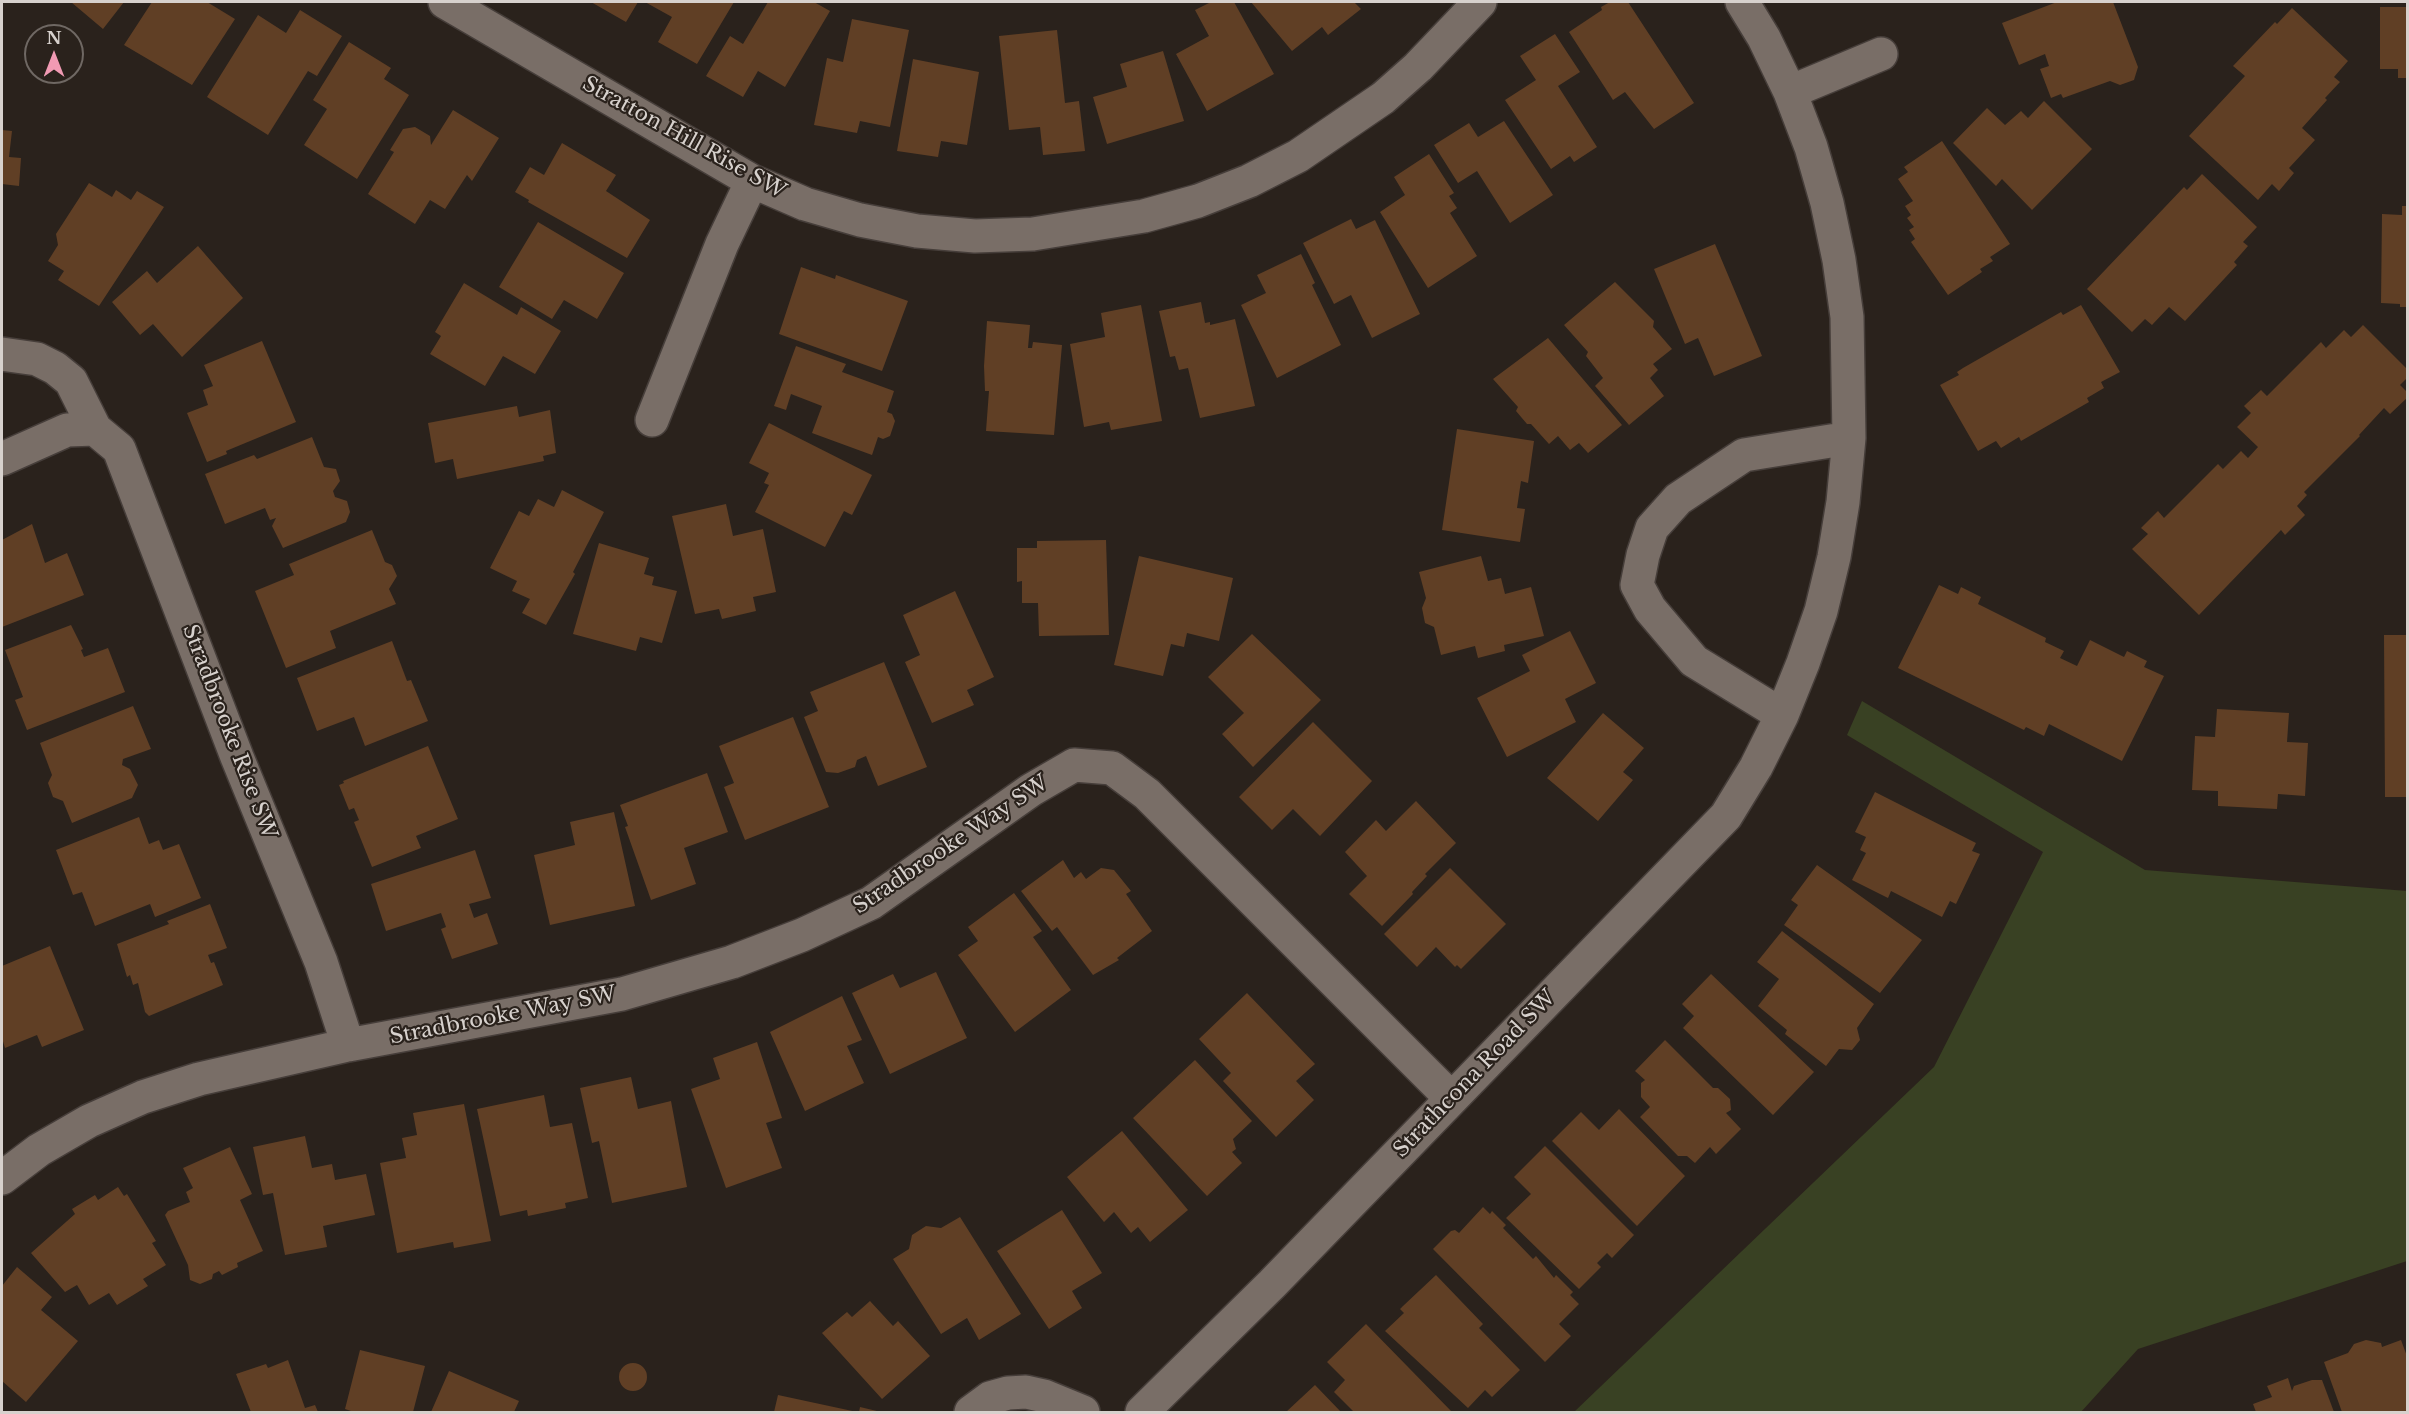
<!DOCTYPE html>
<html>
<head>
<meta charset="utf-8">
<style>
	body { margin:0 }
	#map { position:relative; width:2409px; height:1414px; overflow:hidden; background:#2a221c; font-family:"Libre Baskerville",serif }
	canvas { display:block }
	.frame { position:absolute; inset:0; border:3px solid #d7d1cd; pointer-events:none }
	.north { position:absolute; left:24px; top:24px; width:60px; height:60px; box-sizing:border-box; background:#2a221c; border:2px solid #6f6863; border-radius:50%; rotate:0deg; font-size:16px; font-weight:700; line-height:24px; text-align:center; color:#d7d1cd }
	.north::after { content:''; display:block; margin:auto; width:21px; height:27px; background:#f19ab3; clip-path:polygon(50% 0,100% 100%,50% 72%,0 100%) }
</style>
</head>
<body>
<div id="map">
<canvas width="2409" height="1414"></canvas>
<div class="frame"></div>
<div class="north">N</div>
</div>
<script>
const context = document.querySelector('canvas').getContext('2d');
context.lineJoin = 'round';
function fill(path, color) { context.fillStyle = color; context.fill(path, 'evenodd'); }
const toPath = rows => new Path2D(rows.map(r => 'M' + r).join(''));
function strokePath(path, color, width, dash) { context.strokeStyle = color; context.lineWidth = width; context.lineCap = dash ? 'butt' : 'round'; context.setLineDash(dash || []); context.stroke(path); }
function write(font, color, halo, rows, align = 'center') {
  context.font = font + ' "Libre Baskerville",serif'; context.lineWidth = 4.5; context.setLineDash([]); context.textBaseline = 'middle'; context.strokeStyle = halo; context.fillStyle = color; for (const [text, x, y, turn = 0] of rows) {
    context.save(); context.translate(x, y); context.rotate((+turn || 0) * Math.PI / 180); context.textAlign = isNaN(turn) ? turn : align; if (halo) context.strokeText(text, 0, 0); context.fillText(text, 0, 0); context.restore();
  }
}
fill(toPath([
	[1862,701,2145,870,2407,891,2407,1261,2138,1349,2081,1412,1574,1412,1934,1067,2043,852,1847,735]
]), '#394123');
fill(toPath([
	[71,2,124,2,103,29],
	[152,2,207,2,235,19,192,85,124,45],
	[591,2,638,2,626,22],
	[645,2,734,2,697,64,658,42,672,17],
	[768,2,814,2,830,11,785,87,758,71,743,97,706,76,730,36,743,44],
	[1211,2,1234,2,1274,74,1207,111,1176,54,1209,36,1195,10],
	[1251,2,1354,2,1361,9,1328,35,1322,27,1292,51],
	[1610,2,1628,2,1694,103,1654,129,1625,92,1613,100,1569,32,1602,10,1601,7],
	[2057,2,2113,2,2138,67,2134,80,2120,85,2110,81,2063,98,2061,94,2051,98,2040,69,2049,66,2045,54,2019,65,2002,23],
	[2380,7,2408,7,2408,78,2398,78,2398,69,2380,69],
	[2292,8,2348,61,2334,77,2340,82,2325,98,2327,100,2302,128,2315,140,2289,168,2294,173,2279,191,2272,184,2258,200,2189,136,2245,76,2233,66,2275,22,2277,24],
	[300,10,342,36,317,76,308,71,268,135,207,97,258,15,286,33],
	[852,19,909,30,890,127,860,121,857,133,814,125,827,58,843,62],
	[1057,30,1065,103,1079,101,1085,151,1043,155,1040,127,1009,130,999,36],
	[1555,34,1580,72,1558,86,1597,147,1574,162,1570,156,1551,169,1505,100,1536,80,1520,56],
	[349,42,391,68,384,79,409,95,357,179,304,145,327,109,313,100],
	[1163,51,1184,121,1107,144,1093,97,1127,87,1120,64],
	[913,59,979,72,967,145,941,141,938,157,897,151],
	[2044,101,2092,149,2032,210,2002,179,1996,186,1953,143,1987,108,2005,125,2021,111,2028,118],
	[453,110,499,138,472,181,467,175,445,209,430,200,415,224,368,194,394,152,390,150,403,129,415,127,430,136,431,145],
	[1504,121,1553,195,1510,223,1477,171,1458,183,1434,145,1469,123,1478,137],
	[2,130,12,131,9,157,21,158,19,186,2,184],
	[1942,141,2010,244,1990,257,1993,261,1980,269,1982,272,1948,295,1911,242,1915,239,1909,230,1914,227,1907,218,1911,215,1905,206,1913,201,1898,179,1908,172,1904,167],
	[562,143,616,175,606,191,650,220,627,258,528,202,529,200,515,192,530,167,544,175],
	[1429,154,1454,193,1449,196,1457,208,1450,213,1477,256,1428,288,1380,212,1405,195,1394,177],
	[2202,174,2257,227,2243,242,2248,246,2234,262,2237,265,2185,321,2169,307,2152,325,2145,319,2132,332,2087,289,2184,187,2187,190],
	[89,183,112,197,116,190,131,200,137,191,164,207,99,306,58,280,64,271,48,261,58,245,56,234],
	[2402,206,2408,206,2408,307,2400,307,2400,304,2381,303,2382,214,2402,215],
	[1351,219,1356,229,1375,220,1420,314,1372,338,1351,295,1334,304,1303,243],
	[538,222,624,273,597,319,564,300,552,319,499,287],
	[1715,244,1762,356,1714,376,1698,338,1685,344,1654,269],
	[198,246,243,298,182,357,153,324,140,335,112,302,147,271,157,283],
	[1301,254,1315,283,1312,285,1341,345,1277,378,1241,305,1266,293,1257,275],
	[801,267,835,279,836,275,908,301,882,371,779,334],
	[1615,282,1654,321,1653,327,1672,349,1653,364,1658,370,1650,378,1664,396,1629,425,1595,386,1603,378,1586,356,1588,352,1564,325],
	[464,283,517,315,521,307,561,331,535,374,503,356,485,386,430,354,441,336,435,332],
	[1201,302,1205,323,1210,322,1210,325,1235,319,1255,406,1200,418,1188,368,1179,370,1175,356,1170,357,1159,311],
	[1141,305,1162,421,1111,430,1109,422,1084,427,1070,344,1105,337,1101,313],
	[2081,305,2120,372,2101,382,2104,388,2087,398,2089,402,2021,441,2019,437,2001,448,1996,441,1978,451,1940,385,1959,375,1957,372,1963,368,2061,312,2063,315],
	[987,321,1030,325,1028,348,1032,348,1033,342,1062,345,1054,435,986,431,989,391,985,391,984,366],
	[2363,325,2408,370,2408,377,2400,385,2408,393,2408,397,2390,414,2384,408,2359,435,2360,436,2304,492,2307,495,2297,506,2305,515,2285,535,2281,530,2199,615,2132,549,2148,534,2141,528,2158,511,2164,518,2218,464,2223,469,2241,451,2248,458,2258,447,2237,427,2251,413,2244,406,2261,390,2267,396,2321,342,2326,348,2344,330,2351,337],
	[1548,338,1622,425,1588,453,1579,443,1570,450,1558,436,1549,444,1531,424,1527,424,1516,411,1518,407,1493,379],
	[262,341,296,422,226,451,227,454,207,462,187,413,208,405,203,390,213,386,204,365],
	[796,346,846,364,842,372,894,391,887,412,892,414,895,421,890,436,883,439,878,437,872,455,812,433,822,406,791,394,786,410,774,406],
	[517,406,519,417,550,410,556,453,543,456,544,461,457,479,453,459,435,463,428,423],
	[769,423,872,475,852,515,844,511,825,547,755,512,769,485,764,483,769,473,749,463],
	[1457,429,1534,441,1528,483,1521,481,1517,508,1525,509,1520,542,1442,530],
	[312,437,324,467,336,469,340,481,333,491,335,497,347,501,350,512,346,522,283,548,272,526,276,518,270,520,265,508,225,524,205,474,254,455,257,459],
	[562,490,604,512,573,572,575,574,546,625,522,613,530,599,512,591,517,581,490,568,519,511,529,516,538,499,554,507],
	[726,504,733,536,763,529,776,592,753,597,756,611,722,619,719,609,695,614,672,516],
	[32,524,45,563,67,553,84,595,2,627,2,540],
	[372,530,385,562,392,565,397,576,389,589,396,604,330,631,336,648,286,668,255,591,294,575,289,564],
	[1106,540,1109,635,1039,636,1038,603,1022,603,1022,581,1017,582,1017,548,1037,548,1037,541],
	[599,543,649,558,644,574,654,577,652,585,677,591,662,643,640,637,636,651,573,634],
	[1139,556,1233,578,1219,641,1187,633,1184,647,1171,644,1163,676,1114,665],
	[1481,556,1488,581,1501,578,1505,594,1531,587,1544,636,1504,645,1505,651,1478,658,1475,646,1441,655,1434,627,1425,623,1422,608,1426,598,1419,572],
	[1939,585,1958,594,1961,587,1981,597,1978,604,2046,638,2045,642,2064,651,2060,658,2077,666,2090,640,2124,657,2127,651,2147,661,2144,667,2164,676,2122,761,2049,724,2044,736,2026,727,2024,730,1898,668],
	[955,591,994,677,967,690,974,705,932,723,905,662,920,655,903,615],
	[71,625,83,649,81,650,84,657,108,648,125,692,27,730,15,700,23,697,5,650],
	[1570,631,1596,683,1565,699,1576,722,1507,757,1477,698,1530,671,1522,655],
	[1252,634,1321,700,1253,767,1222,734,1244,713,1208,677],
	[2384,635,2408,635,2408,797,2385,797],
	[392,641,407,681,411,680,428,721,365,746,354,717,317,731,297,678],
	[884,662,927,767,878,786,866,756,857,760,855,767,838,773,826,772,804,717,818,711,810,692],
	[133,706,151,749,123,759,122,765,130,769,138,785,132,798,72,823,63,801,53,797,48,783,52,775,40,743],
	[2217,709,2289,713,2287,742,2308,743,2305,796,2278,794,2277,809,2218,806,2218,791,2192,790,2195,736,2215,737],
	[1603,713,1644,748,1623,772,1633,780,1598,821,1547,778],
	[793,717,829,807,745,840,724,787,734,783,719,746],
	[1313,722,1372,781,1320,836,1293,809,1272,830,1239,797],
	[428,746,458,819,416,836,421,848,372,867,354,822,359,820,354,808,349,810,339,785,344,783,343,781],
	[707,773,728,832,684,848,696,884,651,900,625,827,628,826,620,805],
	[1875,792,1976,843,1972,851,1980,854,1956,904,1950,901,1942,917,1891,891,1888,898,1852,880,1866,853,1860,850,1866,837,1855,832],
	[1416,801,1456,843,1425,874,1427,876,1412,892,1413,894,1382,926,1349,894,1367,876,1345,852,1376,820,1386,831],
	[614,812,635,906,550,925,534,855,575,845,570,822],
	[139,817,149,844,159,840,163,850,179,844,201,898,155,917,150,904,95,926,82,892,73,895,56,850],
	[475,850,491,898,469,904,474,918,487,913,498,944,452,959,441,929,446,927,441,913,386,931,371,884],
	[1063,860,1074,878,1081,872,1086,879,1101,868,1114,870,1131,891,1126,894,1152,931,1117,958,1119,960,1093,975,1057,927,1052,931,1021,891],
	[1817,865,1922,940,1880,993,1784,925,1798,905,1791,900],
	[1450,868,1506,924,1461,969,1457,965,1455,967,1436,947,1417,967,1384,934],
	[1014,893,1042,931,1033,937,1071,990,1015,1032,958,955,978,941,968,927],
	[210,904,227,948,208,955,211,963,214,962,223,985,149,1016,145,1012,138,983,133,985,130,975,127,977,117,944,169,924,167,921],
	[1782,931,1874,1004,1857,1028,1860,1040,1852,1050,1839,1049,1826,1066,1785,1034,1787,1030,1758,1006,1779,979,1757,962],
	[50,946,84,1030,42,1047,37,1035,5,1048,2,1038,2,966],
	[936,972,967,1038,890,1074,852,993,893,974,900,988],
	[1711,974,1814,1072,1773,1115,1683,1028,1694,1016,1682,1004],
	[1247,993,1315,1064,1296,1081,1314,1100,1276,1137,1223,1081,1231,1073,1199,1039],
	[842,996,862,1040,847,1046,864,1083,805,1111,770,1032],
	[1665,1040,1713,1088,1718,1088,1730,1099,1731,1110,1726,1113,1741,1129,1716,1154,1710,1147,1695,1163,1687,1156,1678,1156,1640,1117,1650,1107,1641,1097,1641,1083,1645,1080,1635,1071],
	[757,1042,782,1118,766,1123,782,1168,726,1188,691,1089,720,1079,713,1058],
	[1195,1060,1252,1121,1233,1139,1236,1149,1232,1152,1242,1163,1207,1196,1133,1118],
	[631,1077,638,1109,671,1101,687,1187,612,1203,599,1141,592,1143,580,1088],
	[544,1095,550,1127,572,1123,588,1198,565,1203,566,1208,528,1216,527,1210,500,1216,477,1109],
	[464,1104,491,1241,454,1248,453,1242,397,1253,380,1163,406,1158,402,1138,417,1135,413,1113],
	[1619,1109,1685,1176,1637,1226,1552,1141,1581,1112,1599,1130],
	[1122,1131,1188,1210,1150,1242,1138,1227,1131,1233,1114,1212,1104,1222,1067,1177],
	[305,1136,312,1168,332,1164,335,1180,366,1174,375,1215,323,1226,327,1247,285,1255,273,1193,263,1195,253,1147],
	[1545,1146,1634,1235,1612,1258,1607,1253,1597,1263,1601,1267,1579,1289,1506,1218,1531,1194,1514,1177],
	[230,1147,252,1194,240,1200,263,1251,237,1263,238,1267,222,1275,219,1271,213,1274,212,1279,200,1284,190,1280,188,1265,165,1215,168,1211,190,1202,186,1192,193,1188,183,1168],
	[118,1187,124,1196,127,1194,156,1241,152,1243,166,1265,143,1279,148,1286,117,1305,109,1293,89,1305,77,1285,65,1292,31,1253,75,1214,72,1209,95,1195,98,1200],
	[1483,1207,1490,1214,1492,1211,1506,1225,1503,1228,1533,1259,1536,1256,1554,1278,1556,1275,1573,1292,1570,1295,1579,1304,1559,1324,1571,1336,1545,1362,1433,1249,1451,1231,1455,1230,1459,1233],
	[1062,1210,1102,1273,1072,1291,1082,1308,1049,1329,997,1251],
	[960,1217,1021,1314,979,1340,967,1318,941,1334,893,1259,909,1249,912,1235,926,1226,941,1228],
	[17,1267,52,1297,41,1310,78,1341,26,1402,2,1381,2,1286],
	[1436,1275,1483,1324,1479,1328,1520,1370,1492,1397,1485,1390,1468,1408,1385,1331,1404,1313,1400,1309,1403,1306],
	[870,1301,893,1326,898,1321,930,1356,882,1399,822,1333,847,1312,852,1317],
	[1366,1324,1452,1412,1354,1412,1334,1392,1345,1380,1327,1362],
	[2366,1340,2381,1343,2382,1347,2401,1340,2408,1359,2408,1412,2342,1412,2324,1362,2348,1353,2354,1344],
	[360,1350,425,1366,413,1412,354,1412,345,1409],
	[288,1360,305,1408,315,1405,318,1412,251,1412,236,1374,266,1364,268,1368],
	'619 1377a14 14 0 1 1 28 0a14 14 0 1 1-28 0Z',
	[449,1371,519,1401,514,1412,431,1412],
	[2288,1378,2292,1391,2294,1386,2312,1380,2322,1380,2334,1412,2256,1412,2253,1404,2272,1397,2267,1386],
	[1315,1385,1341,1412,1286,1412],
	[778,1395,857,1412,774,1412],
	[860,1407,881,1412,859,1412]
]), '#603f25');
const minor = toPath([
	[445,2,752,181,805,204,860,220,917,231,975,236,1033,234,1144,216,1198,201,1249,181,1298,156,1383,98,1418,67,1480,2],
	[1790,92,1881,54],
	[2,354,37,359,55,368,71,381,95,429],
	[652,420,722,244,752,181],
	[2,459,67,430,95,429,119,449,237,757,321,962,348,1045],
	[1782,715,1694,661,1650,609,1637,585,1643,555,1652,528,1678,499,1744,455,1849,438],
	[2,1178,39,1150,89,1121,143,1097,199,1079,348,1045,622,994,732,962,802,935,871,903,1031,790,1074,765,1112,768,1147,794,1451,1098],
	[971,1412,990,1398,1008,1393,1026,1392,1044,1396,1083,1412],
	[1142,1412,1272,1284,1726,816,1756,767,1782,715,1803,663,1821,611,1834,557,1843,502,1849,438,1847,317,1839,260,1827,203,1811,147,1790,92,1764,38,1742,2]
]);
strokePath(minor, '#463e3a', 36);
strokePath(minor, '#796e67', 33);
write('21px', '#d7d1cd', '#2a221c', [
	["Stratton Hill Rise SW",684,138,29],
	["Stradbrooke Rise SW",229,732,69],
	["Stradbrooke Way SW",951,845,-34],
	["Stradbrooke Way SW",503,1016,-11],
	["Strathcona Road SW",1475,1074,-46]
]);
</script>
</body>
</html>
